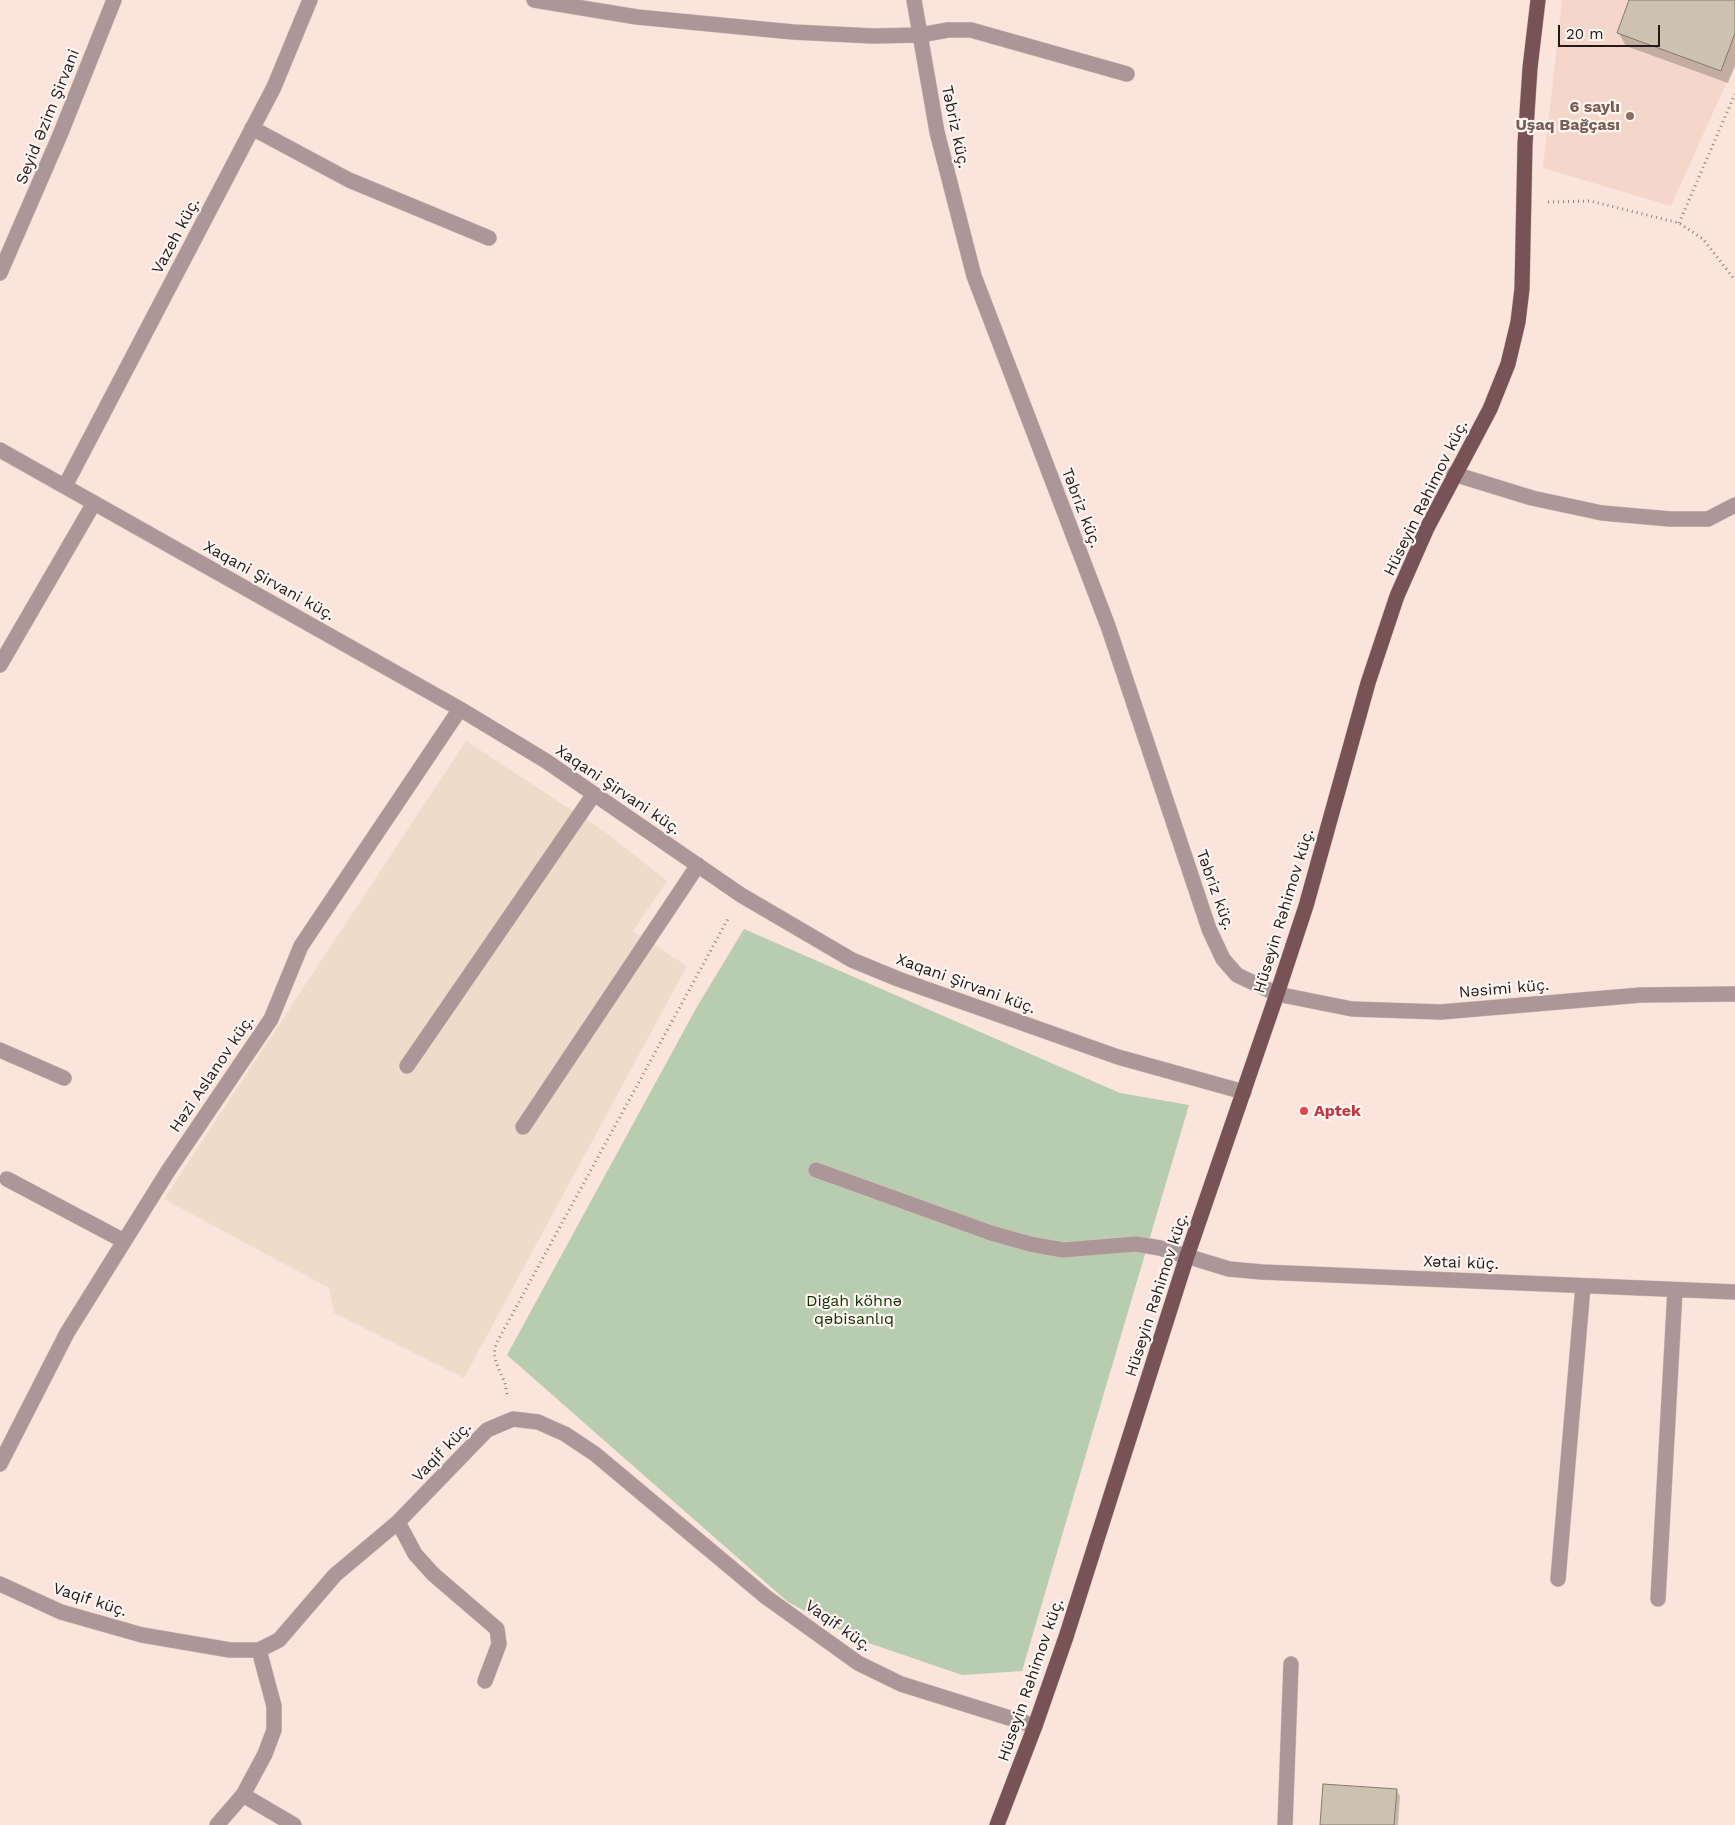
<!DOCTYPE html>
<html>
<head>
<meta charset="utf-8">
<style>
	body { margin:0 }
	#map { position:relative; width:1735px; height:1825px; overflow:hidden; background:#fae4db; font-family:"Work Sans",sans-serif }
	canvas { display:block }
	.scale { position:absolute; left:1558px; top:25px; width:102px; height:22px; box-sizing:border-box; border:2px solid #221a17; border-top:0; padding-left:6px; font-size:15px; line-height:18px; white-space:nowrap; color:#221a17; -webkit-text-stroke:4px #fdf5f1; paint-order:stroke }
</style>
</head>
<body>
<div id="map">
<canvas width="1735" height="1825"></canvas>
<div class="scale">20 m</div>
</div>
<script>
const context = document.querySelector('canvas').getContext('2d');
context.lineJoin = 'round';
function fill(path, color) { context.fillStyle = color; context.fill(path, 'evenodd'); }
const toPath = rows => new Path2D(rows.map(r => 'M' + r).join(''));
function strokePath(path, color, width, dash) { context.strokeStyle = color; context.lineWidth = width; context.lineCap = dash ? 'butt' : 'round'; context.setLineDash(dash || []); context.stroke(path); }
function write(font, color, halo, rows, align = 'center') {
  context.font = font + ' "Work Sans",sans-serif'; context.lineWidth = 4.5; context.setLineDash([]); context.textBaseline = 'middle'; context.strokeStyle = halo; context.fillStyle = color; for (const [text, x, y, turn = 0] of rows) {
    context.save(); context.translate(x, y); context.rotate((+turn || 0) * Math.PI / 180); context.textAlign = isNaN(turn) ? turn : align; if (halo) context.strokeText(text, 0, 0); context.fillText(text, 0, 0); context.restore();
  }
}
fill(toPath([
	[466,741,605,832,667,881,633,931,687,966,464,1378,334,1313,329,1288,164,1199]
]), '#eedccb');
fill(toPath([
	[1562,0,1735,0,1735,64,1671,206,1543,168]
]), '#f4d7ca');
fill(toPath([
	[744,929,1120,1093,1189,1105,1022,1671,962,1675,857,1639,788,1602,507,1355,698,1005]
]), '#b8ccb0');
fill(toPath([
	[1630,0,1735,0,1735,66,1728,83,1626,46,1618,32],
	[1396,1790,1400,1796,1398,1825,1321,1825]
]), '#0003');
const building = toPath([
	[1629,0,1735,0,1735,33,1721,71,1617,33,1629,0],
	[1323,1784,1397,1789,1394,1825,1320,1825,1323,1784]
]);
fill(building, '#cdc1b0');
strokePath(building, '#867a6b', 1);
const minor = toPath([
	[534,0,637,17,793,32,873,36,920,35,948,30,971,30,1127,74],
	[914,0,937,132,974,276,1108,626,1209,929,1223,959,1237,975,1277,994,1352,1009,1441,1012,1641,995,1735,994],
	[252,128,349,180,489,238],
	[0,273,60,135,114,0],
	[0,450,460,709,546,761,741,895,852,960,898,979,1118,1057,1244,1092],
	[1454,474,1532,498,1602,513,1670,519,1708,519,1735,505],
	[65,486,274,87,310,0],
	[0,665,94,503],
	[0,1050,64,1078],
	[407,1066,594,794],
	[523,1127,698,865],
	[816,1170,991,1233,1030,1244,1063,1250,1136,1244,1160,1248,1229,1269,1262,1272,1735,1292],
	[7,1179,124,1241],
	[0,1464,67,1333,168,1171,271,1019,301,946,460,709],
	[398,1522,415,1554,433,1574,497,1629,499,1644,485,1681],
	[1558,1579,1583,1286],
	[0,1584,61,1612,142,1635,230,1650,259,1650,279,1640,335,1575,398,1522,487,1430,513,1419,538,1422,565,1434,595,1454,766,1597,858,1663,901,1684,1035,1726],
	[1658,1599,1675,1290],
	[243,1795,294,1825],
	[217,1825,243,1795,265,1754,274,1730,274,1706,259,1650],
	[1285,1825,1291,1664]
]);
const major = toPath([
	[997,1825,1035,1726,1066,1637,1187,1256,1277,994,1306,906,1368,683,1397,596,1427,528,1490,409,1508,364,1518,322,1522,289,1525,144,1530,68,1538,0]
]);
strokePath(minor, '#d3c0b8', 16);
strokePath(major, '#d3c0b8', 16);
strokePath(toPath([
	[1548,202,1590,201,1679,223,1703,239,1735,280],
	[1679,223,1735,94],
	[507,1394,505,1383,496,1363,494,1354,496,1344,729,917]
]), '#93837d', 3, [1, 4]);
strokePath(minor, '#ac9798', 15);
strokePath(major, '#775356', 15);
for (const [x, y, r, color] of [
	[1630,116,5,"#8d6e63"],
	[1304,1111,5,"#e0444e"]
]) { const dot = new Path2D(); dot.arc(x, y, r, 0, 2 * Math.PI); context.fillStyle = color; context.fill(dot); strokePath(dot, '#fdf5f1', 2); }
write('bold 16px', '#785e54', '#fdf5f1', [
	["6 saylı",1620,107],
	["Uşaq Bağçası",1620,125]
], 'right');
write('16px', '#221a17', '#fdf5f1', [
	["Seyid Əzim Şirvani",48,117,-68],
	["Təbriz küç.",955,127,78],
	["Vazeh küç.",176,236,-62],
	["Hüseyin Rəhimov küç.",1426,498,-64],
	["Təbriz küç.",1081,508,69],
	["Xaqani Şirvani küç.",269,581,29],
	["Xaqani Şirvani küç.",618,790,34],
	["Təbriz küç.",1215,890,70],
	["Hüseyin Rəhimov küç.",1284,911,-73],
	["Xaqani Şirvani küç.",966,984,20],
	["Nəsimi küç.",1504,989,-5],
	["Həzi Aslanov küç.",212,1074,-56],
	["Xətai küç.",1461,1263,2],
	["Hüseyin Rəhimov küç.",1157,1295,-72],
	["Vaqif küç.",442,1452,-46],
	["Vaqif küç.",90,1600,18],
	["Vaqif küç.",838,1626,35],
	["Hüseyin Rəhimov küç.",1031,1680,-71]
]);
write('bold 16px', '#be3a42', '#fdf5f1', [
	["Aptek",1314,1111]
], 'left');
write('16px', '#133400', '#fdf5f1', [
	["Digah köhnə",854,1301],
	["qəbisanlıq",854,1319]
]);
</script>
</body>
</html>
